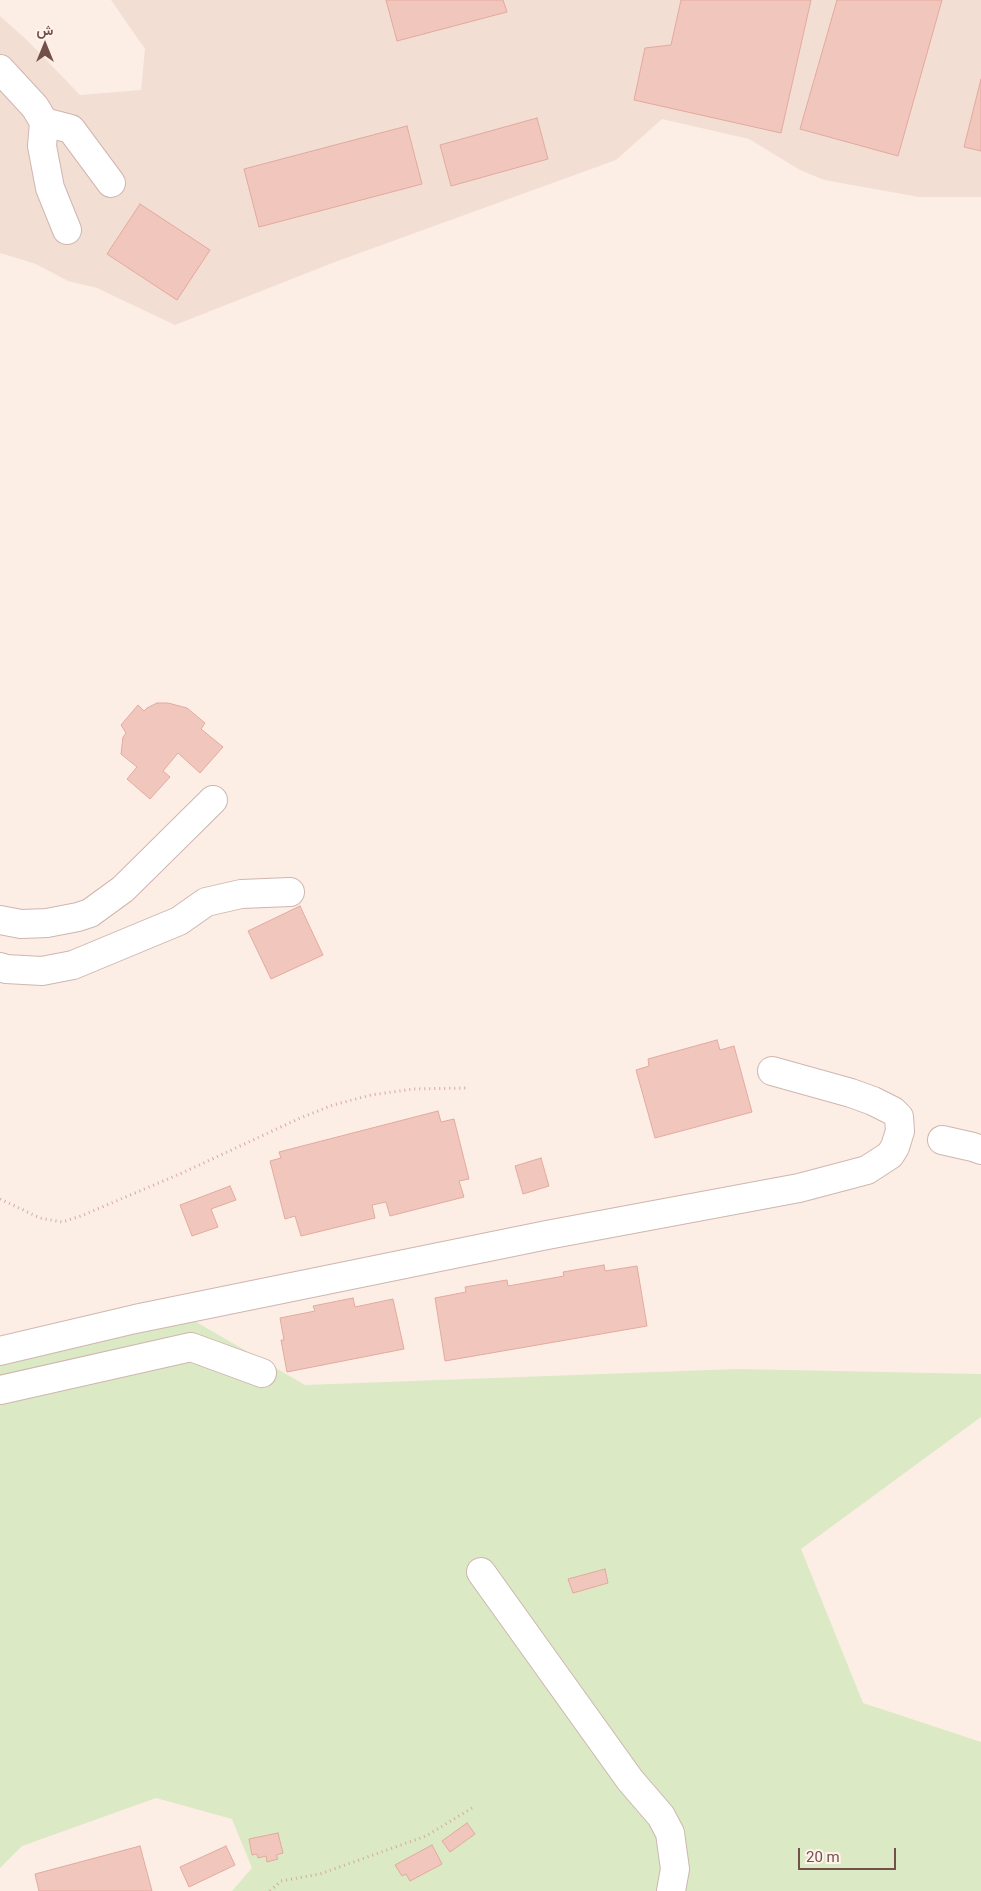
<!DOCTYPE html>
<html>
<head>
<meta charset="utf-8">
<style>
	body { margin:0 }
	#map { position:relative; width:981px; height:1891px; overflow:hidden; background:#fceee5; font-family:Roboto,Vazirmatn,sans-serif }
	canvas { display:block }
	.north { position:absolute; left:20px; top:20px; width:50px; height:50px; -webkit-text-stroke:4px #fff3eb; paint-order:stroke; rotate:0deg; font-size:14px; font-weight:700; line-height:20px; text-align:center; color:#74504b }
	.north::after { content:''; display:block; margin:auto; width:18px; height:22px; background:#74504b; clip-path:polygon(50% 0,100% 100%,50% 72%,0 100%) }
	.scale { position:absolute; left:798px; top:1848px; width:98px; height:22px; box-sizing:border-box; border:2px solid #74504b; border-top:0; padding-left:6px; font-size:15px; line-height:18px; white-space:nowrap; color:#74504b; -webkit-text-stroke:4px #fff3eb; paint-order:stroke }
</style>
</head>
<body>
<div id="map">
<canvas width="981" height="1891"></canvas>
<div class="north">ش</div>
<div class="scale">20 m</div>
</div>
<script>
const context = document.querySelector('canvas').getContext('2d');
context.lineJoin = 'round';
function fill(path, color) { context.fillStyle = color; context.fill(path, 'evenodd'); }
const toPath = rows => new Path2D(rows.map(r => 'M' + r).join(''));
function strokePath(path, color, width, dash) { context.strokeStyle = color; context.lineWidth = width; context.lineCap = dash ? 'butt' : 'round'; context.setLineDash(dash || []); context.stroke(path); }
fill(toPath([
	[111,0,981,0,981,197,919,197,824,180,800,170,749,139,662,119,616,160,335,262,175,325,97,288,68,281,36,264,0,253,0,16,29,42,80,95,141,90,145,49]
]), '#f3ded4');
fill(toPath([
	[191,1319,305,1385,737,1369,981,1374,981,1417,801,1549,863,1703,981,1742,981,1891,232,1891,252,1868,232,1819,156,1798,22,1846,0,1868,0,1353]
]), '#dbe9c4');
const building = toPath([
	[386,0,503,0,507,12,397,41,386,0],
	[681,0,811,0,781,133,634,100,645,48,671,45,681,0],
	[837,0,942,0,898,156,800,129,837,0],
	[981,79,981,151,964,147,981,79],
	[537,118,548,159,451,186,440,145,537,118],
	[407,126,422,184,259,227,244,169,407,126],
	[140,204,210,250,177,300,107,254,140,204],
	[157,703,168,703,187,708,205,723,201,729,223,747,200,773,178,753,163,771,170,777,150,799,127,779,137,767,121,754,123,737,126,733,121,725,138,705,144,711,147,708,157,703],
	[300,906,323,955,271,979,248,931,300,906],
	[717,1040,720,1050,734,1046,752,1112,655,1138,636,1070,649,1066,648,1059,717,1040],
	[438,1111,441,1122,454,1119,469,1179,459,1181,464,1197,390,1216,386,1202,372,1205,375,1218,301,1236,295,1216,285,1219,270,1161,281,1158,279,1152,438,1111],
	[541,1158,549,1186,523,1194,515,1166,541,1158],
	[230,1186,236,1200,211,1209,218,1227,192,1236,180,1205,230,1186],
	[604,1265,605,1271,637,1266,647,1326,445,1361,435,1298,466,1292,465,1287,507,1280,508,1286,564,1276,563,1272,604,1265],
	[353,1298,355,1307,393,1299,404,1349,287,1372,281,1340,284,1340,280,1318,315,1311,313,1306,353,1298],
	[605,1569,608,1583,573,1593,568,1579,605,1569],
	[467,1823,475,1834,450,1852,442,1841,467,1823],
	[278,1833,283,1853,276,1855,278,1859,267,1862,266,1856,258,1858,257,1854,252,1855,249,1839,278,1833],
	[432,1845,442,1864,410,1881,406,1874,402,1876,395,1865,432,1845],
	[140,1846,152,1891,39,1891,35,1874,140,1846],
	[226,1846,235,1865,189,1887,180,1867,226,1846]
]);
fill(building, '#f1c7bd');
strokePath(building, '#e3a99e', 1);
const minor = toPath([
	[0,69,35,107,44,122,42,146,50,188,67,230],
	[44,122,71,129,111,183],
	[0,920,21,924,47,923,78,917,90,913,123,889,213,800],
	[0,967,6,969,42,971,73,965,179,921,206,902,241,894,290,892],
	[942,1140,973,1147,981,1150],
	[0,1351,135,1319,547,1235,799,1188,867,1170,890,1155,895,1147,900,1131,899,1117,893,1111,873,1101,851,1093,772,1071],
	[0,1390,191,1347,262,1373],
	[481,1572,630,1780,661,1816,670,1833,675,1869,671,1891]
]);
strokePath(minor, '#cfb6af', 30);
strokePath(toPath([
	[0,1199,40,1218,62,1222,81,1216,182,1173,298,1119,333,1105,371,1095,413,1089,467,1088],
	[270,1891,281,1881,320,1874,426,1836,472,1808]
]), '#d6a9a0', 3, [1, 4]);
strokePath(minor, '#fff', 28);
</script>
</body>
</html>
